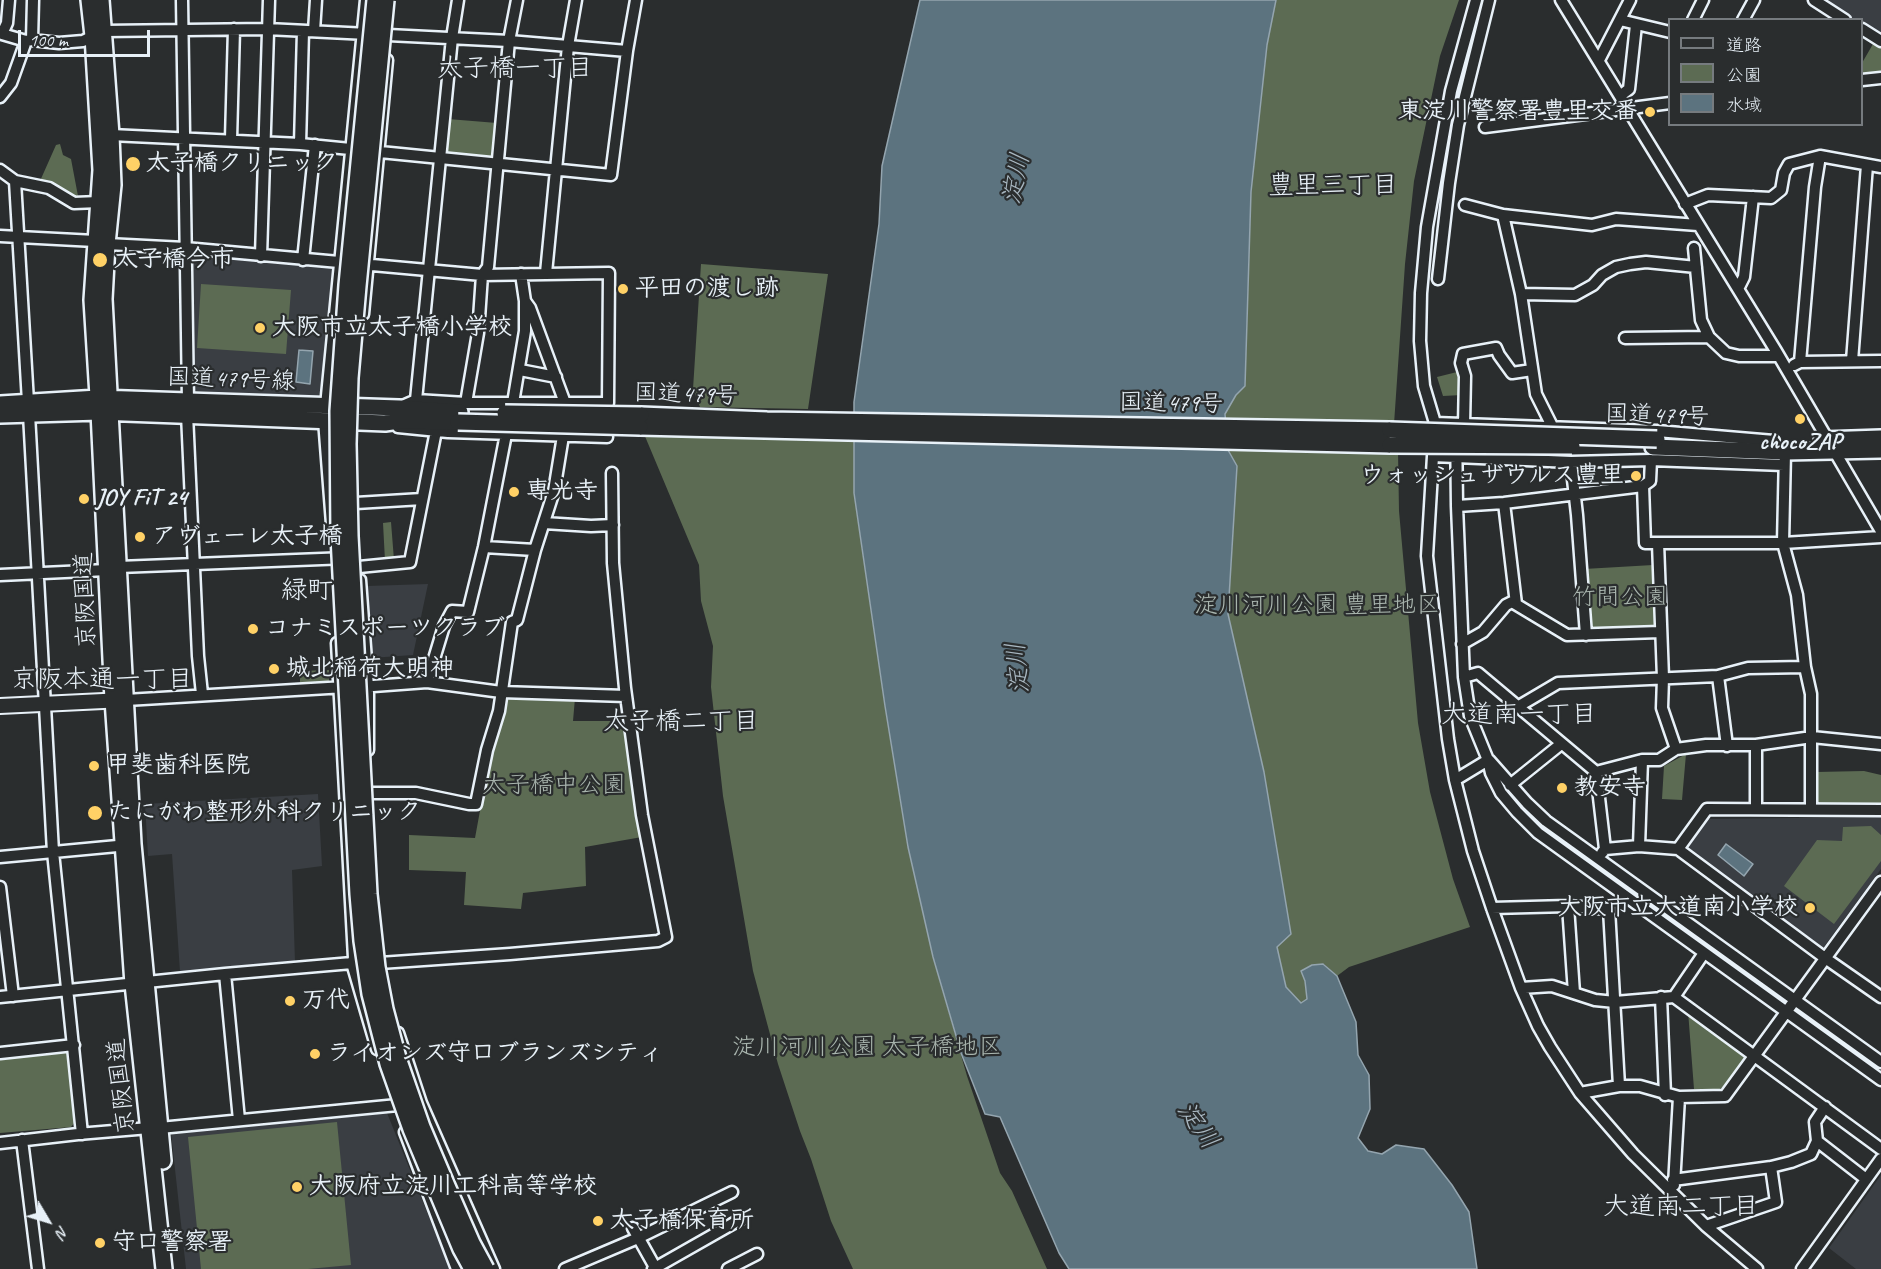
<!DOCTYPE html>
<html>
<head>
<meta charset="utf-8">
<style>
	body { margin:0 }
	#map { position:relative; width:1881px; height:1269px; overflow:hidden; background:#2a2d2e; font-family:Caveat,"Klee One",sans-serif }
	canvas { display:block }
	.legend { position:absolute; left:1668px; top:18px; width:195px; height:108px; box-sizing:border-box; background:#2a2d2e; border:2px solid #767b7f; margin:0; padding:8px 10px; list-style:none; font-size:18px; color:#e8f1f8 }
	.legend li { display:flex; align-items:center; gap:12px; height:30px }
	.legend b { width:30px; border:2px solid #767b7f }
	.north { position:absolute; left:18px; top:1191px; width:60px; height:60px; -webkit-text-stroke:4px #2a2d2e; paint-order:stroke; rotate:128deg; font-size:16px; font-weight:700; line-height:24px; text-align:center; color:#e8f1f8 }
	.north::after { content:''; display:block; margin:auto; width:21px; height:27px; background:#e8f1f8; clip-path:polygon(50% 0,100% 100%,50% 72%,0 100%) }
	.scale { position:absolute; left:18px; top:30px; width:132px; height:27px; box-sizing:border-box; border:3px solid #e8f1f8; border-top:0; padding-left:8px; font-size:18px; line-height:21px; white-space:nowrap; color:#e8f1f8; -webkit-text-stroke:4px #2a2d2e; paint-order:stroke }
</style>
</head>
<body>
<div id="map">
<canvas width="1881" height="1269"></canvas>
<ul class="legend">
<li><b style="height:8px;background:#2a2d2e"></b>道路</li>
<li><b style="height:16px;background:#5c6b53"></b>公園</li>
<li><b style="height:16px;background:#5c737f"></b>水域</li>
</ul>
<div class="north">N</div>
<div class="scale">100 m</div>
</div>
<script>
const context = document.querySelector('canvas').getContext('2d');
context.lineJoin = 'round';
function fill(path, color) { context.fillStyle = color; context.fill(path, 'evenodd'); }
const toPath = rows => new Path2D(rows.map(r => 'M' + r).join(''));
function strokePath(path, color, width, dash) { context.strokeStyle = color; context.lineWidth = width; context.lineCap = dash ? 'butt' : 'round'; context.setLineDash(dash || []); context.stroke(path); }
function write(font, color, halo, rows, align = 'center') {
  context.font = font + ' Caveat,"Klee One",sans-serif'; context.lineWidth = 4.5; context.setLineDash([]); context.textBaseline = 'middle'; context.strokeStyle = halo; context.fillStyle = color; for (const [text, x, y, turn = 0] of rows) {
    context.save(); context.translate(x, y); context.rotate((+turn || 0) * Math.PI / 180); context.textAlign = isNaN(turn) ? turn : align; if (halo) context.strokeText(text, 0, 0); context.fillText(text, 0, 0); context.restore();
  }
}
fill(toPath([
	[1821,0,1881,0,1881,36,1862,24,1862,20,1853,19],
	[193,254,333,265,321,393,318,396,193,391,191,257],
	[428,584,413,655,371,658,367,586],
	[318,794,322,866,292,870,295,962,180,972,172,854,148,856,145,804],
	[1881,817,1881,869,1823,948,1687,849,1707,819],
	[387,1113,450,1269,186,1269,171,1133],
	[1881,1175,1881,1269,1856,1269,1829,1248]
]), '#3a3e43');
fill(toPath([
	[1276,0,1459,0,1440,56,1414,181,1405,264,1394,424,1398,451,1399,511,1418,723,1430,792,1453,879,1470,927,1349,967,1337,976,1324,964,1305,981,1307,1000,1301,1003,1286,987,1277,947,1264,772,1228,614,1237,466,1228,451,1225,414,1229,394,1245,386,1251,192,1267,45],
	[1873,44,1881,48,1881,74,1862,76,1862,63],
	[448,119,497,123,494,156,492,159,447,154,444,151],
	[60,144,63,155,71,159,78,196,73,197,63,189,40,181,56,145],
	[701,264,828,274,808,409,700,407,693,389],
	[201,284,291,290,286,354,197,348],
	[1461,371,1462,395,1443,396,1437,377],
	[639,422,854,427,854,493,885,706,908,847,933,957,967,1076,1000,1173,1012,1191,1047,1269,853,1269,831,1221,811,1159,800,1131,778,1064,753,971,723,796,711,687,713,646,701,601,699,565],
	[391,522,394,560,385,561,383,523],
	[1653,565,1656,624,1653,627,1591,631,1584,569],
	[329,670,329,683,300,684,300,671],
	[507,694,575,698,573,721,625,721,642,837,585,847,586,886,523,893,521,909,464,905,466,872,409,870,409,835,475,838,490,756,492,753],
	[1686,754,1682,800,1662,799,1664,766],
	[1864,771,1881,775,1881,808,1818,807,1815,803,1816,772],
	[1871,826,1881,835,1881,861,1834,924,1784,886,1817,840,1842,841,1843,827],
	[1688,1011,1745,1053,1745,1057,1723,1087,1718,1090,1694,1089],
	[64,1050,69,1053,75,1122,71,1127,0,1133,0,1057],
	[337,1122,351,1265,308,1269,201,1269,188,1137]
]), '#5c6b53');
const water = toPath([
	[920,0,1276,0,1267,45,1251,192,1245,386,1236,395,1225,414,1228,450,1237,466,1228,614,1264,772,1291,934,1277,947,1286,987,1301,1003,1307,999,1305,981,1301,971,1312,965,1323,964,1337,976,1356,1022,1358,1055,1369,1075,1370,1109,1358,1138,1368,1151,1382,1154,1396,1145,1424,1149,1452,1185,1469,1212,1477,1269,1069,1269,1059,1253,1000,1117,985,1114,961,1053,933,957,908,847,885,706,854,493,854,402,879,224,882,166,920,0],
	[299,350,313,351,310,384,296,382,299,350],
	[1726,844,1753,864,1744,876,1718,855,1726,844]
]);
fill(water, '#5c737f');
strokePath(water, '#94a5af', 1.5);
const minor = toPath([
	[9,0,7,23,2,34,26,41,32,40,33,0],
	[182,0,188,401],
	[1476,0,1451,91,1427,227,1421,293,1420,341,1424,386,1435,423,1427,556,1448,739,1455,780,1473,851,1492,908,1521,988,1538,1026,1550,1047,1580,1093,1633,1154,1706,1226,1757,1269],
	[1561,0,1776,351,1881,531],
	[1814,0,1845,20],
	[1620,20,1670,32],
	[1693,20,1703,0],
	[1743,20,1754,0],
	[1862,29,1881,41],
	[314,31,316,0],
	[32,40,59,43,83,41,104,31,267,29,509,41,627,51],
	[1599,60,1630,0],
	[1862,80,1881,78],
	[1620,96,1629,89,1636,25],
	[0,97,11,83,26,41],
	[1485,127,1670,103],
	[111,135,300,144,611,175,627,51,636,0],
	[231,139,234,29],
	[300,144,303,31],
	[0,170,15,181,49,188,74,203,99,202],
	[15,181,28,402],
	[1685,204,1708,195,1771,198,1781,190,1784,173,1789,164,1820,156,1881,167],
	[1465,205,1503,215],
	[0,236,95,241,107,244,185,248,482,275,609,273,608,403,466,403,416,400,400,407],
	[1694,248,1701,320,1709,337,1726,353,1739,356,1778,356],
	[261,256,269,0],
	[303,260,315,145],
	[546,273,568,46,576,0],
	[521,274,525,301,530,308,565,403],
	[1438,279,1449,183,1458,125,1489,0],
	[1738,289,1744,277,1753,197],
	[1521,294,1575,295,1593,285,1602,275,1616,267,1630,264,1646,262,1696,267],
	[363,314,387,60],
	[1625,338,1709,337],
	[1852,361,1867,165],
	[1800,362,1815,187,1820,156],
	[1794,365,1800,362,1881,361],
	[520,370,556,377],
	[416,400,452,38,458,0],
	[466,403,478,333,482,275,488,267,509,41,517,0],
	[513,403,525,331,525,302],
	[326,406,366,0],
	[29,414,53,852,82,1134],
	[187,414,198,656,202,694],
	[324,420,333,537],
	[1435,423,1657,431,1774,441],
	[1456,424,1457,506,1464,677,1470,716,1488,760,1491,773,1501,793,1517,812,1538,833,1881,1080],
	[1464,425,1465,376,1461,363,1463,354,1496,348,1499,355,1512,373,1532,370],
	[398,427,448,432,607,437],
	[1553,428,1536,394,1521,294,1503,215,1592,225,1616,219,1698,225],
	[1785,452,1783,543,1797,595,1805,667,1811,694,1811,809],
	[1433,456,1571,462,1651,460,1784,465],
	[1571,462,1577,515,1586,635],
	[1643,486,1645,543,1783,543,1881,537],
	[356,503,422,499],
	[1504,503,1516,604],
	[1457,506,1504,503,1643,486,1650,481,1651,460],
	[544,523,591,526,613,525],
	[1658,543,1663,678,1662,708,1676,749],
	[484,547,535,550],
	[119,567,347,558],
	[359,567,410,562,436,431],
	[0,575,107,570],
	[360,580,368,687,368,750],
	[337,643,354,958,352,963,377,1049],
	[1462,644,1483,632,1506,605,1512,602,1567,635,1660,632],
	[1718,676,1727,746],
	[1464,677,1478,673,1596,772,1605,849,1602,853],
	[427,682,444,626,452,611,468,612,484,547,506,434],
	[360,687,427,682,501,692,626,696],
	[126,700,345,687],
	[1519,706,1558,683,1718,676,1748,668,1805,667],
	[1489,760,1527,803,1546,821,1881,1062],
	[1596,772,1642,760,1659,760,1676,749,1706,745,1756,745,1812,737,1881,744],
	[1455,780,1488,760],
	[1510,785,1561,744],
	[369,793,416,793,469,804,476,804,487,750,499,711,512,622,517,620,535,550,554,491,563,436],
	[1756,809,1756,745],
	[1639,846,1642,760],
	[1605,849,1639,846,1678,849,1825,958,1881,997],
	[1678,849,1707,809,1881,810],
	[0,857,128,845],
	[0,887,13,996],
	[1568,906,1574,993],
	[1492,908,1568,906,1609,909,1619,1086],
	[225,974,239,1120],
	[1521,988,1552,986,1595,1000,1615,1002,1674,997,1881,1149],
	[0,997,225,974,352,963,380,963,510,954,658,941,666,937,642,815,625,688,613,563,612,473],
	[1661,997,1665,1095],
	[1674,997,1704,953],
	[398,1033,421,1103,494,1269],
	[0,1053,74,1045],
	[1580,1093,1619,1086,1640,1086,1679,1097,1725,1096,1881,882],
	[160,1128,408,1104],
	[405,1132,457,1269],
	[22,1140,38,1269],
	[1817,1141,1866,1179],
	[0,1143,78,1134,149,1128],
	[1673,1180,1771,1167,1791,1162,1811,1154,1817,1141,1815,1122,1825,1107],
	[1674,1185,1679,1097],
	[1706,1226,1776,1202,1771,1167],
	[633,1228,656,1269],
	[565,1269,638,1238,732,1192],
	[653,1269,741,1219],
	[728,1269,757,1254],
	[1802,1269,1881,1159]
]);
const major = toPath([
	[0,706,124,700]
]);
const highway = toPath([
	[89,0,93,36,101,170,92,300,99,412,113,700,133,984,164,1269],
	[101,0,111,135,113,185,107,244,104,299,133,844,163,1161],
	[0,404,98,398,399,408,460,412],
	[0,415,99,412,385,423,399,421,458,422],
	[641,415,767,420,1390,430],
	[640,427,1390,445],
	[1822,440,1881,438],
	[1653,447,1785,452,1881,450]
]);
strokePath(minor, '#e8f1f8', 15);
strokePath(major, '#e8f1f8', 18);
strokePath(highway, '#e8f1f8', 20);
strokePath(minor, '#2a2d2e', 10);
strokePath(major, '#2a2d2e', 14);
strokePath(highway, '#2a2d2e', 15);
const highwayBridge = toPath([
	[375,0,347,285,338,411,339,537,358,894,362,941,370,994,388,1064,411,1129,461,1249,472,1269],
	[386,0,358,286,350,378,348,444,350,536,369,894,377,967,385,1009,398,1058,422,1127,447,1186,472,1243,486,1269],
	[505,413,641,415],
	[458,422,640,427],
	[1390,430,1657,439],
	[1390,445,1572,446]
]);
strokePath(highwayBridge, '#e8f1f8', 20, []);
strokePath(highwayBridge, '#2a2d2e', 15);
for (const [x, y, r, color] of [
	[1650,112,6,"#ffd166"],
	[133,164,8,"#ffd166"],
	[100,260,8,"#ffd166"],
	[623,289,6,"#ffd166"],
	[260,328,6,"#ffd166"],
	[1800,419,6,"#ffd166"],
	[1636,476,6,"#ffd166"],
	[514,492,6,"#ffd166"],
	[84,499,6,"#ffd166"],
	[140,537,6,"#ffd166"],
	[253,629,6,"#ffd166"],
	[274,669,6,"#ffd166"],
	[94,766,6,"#ffd166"],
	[1562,788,6,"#ffd166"],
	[95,813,8,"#ffd166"],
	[1810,908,6,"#ffd166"],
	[290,1001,6,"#ffd166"],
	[315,1054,6,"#ffd166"],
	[297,1187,6,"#ffd166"],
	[598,1221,6,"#ffd166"],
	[100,1243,6,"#ffd166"]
]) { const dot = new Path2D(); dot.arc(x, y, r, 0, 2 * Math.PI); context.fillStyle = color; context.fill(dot); strokePath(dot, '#2a2d2e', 2); }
write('bold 24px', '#e8f1f8', '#2a2d2e', [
	["東淀川警察署豊里交番",1638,112,"right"],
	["太子橋クリニック",146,164],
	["太子橋今市",114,260],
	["平田の渡し跡",635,289],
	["大阪市立太子橋小学校",272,328],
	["chocoZAP",1800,443,"center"],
	["ウォッシュザウルス豊里",1624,476,"right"],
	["専光寺",526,492],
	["JOY FiT 24",96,499],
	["アヴェーレ太子橋",152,537],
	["コナミスポーツクラブ",265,629],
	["城北稲荷大明神",286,669],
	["甲斐歯科医院",106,766],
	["教安寺",1574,788],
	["たにがわ整形外科クリニック",109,813],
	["大阪市立大道南小学校",1798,908,"right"],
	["万代",302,1001],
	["ライオンズ守口ブランズシティ",327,1054],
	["大阪府立淀川工科高等学校",309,1187],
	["太子橋保育所",610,1221],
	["守口警察署",112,1243]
], 'left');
write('24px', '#e8f1f8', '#2a2d2e', [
	["国道479号線",231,380,2],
	["国道479号",686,395,2],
	["国道479号",1171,404,1],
	["国道479号",1657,416,2],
	["京阪国道",86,600,-92],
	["京阪国道",122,1086,-96]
]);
write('24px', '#a9b5ae', '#2a2d2e', [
	["竹間公園",1620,598],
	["淀川河川公園 豊里地区",1317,606],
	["太子橋中公園",554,786],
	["淀川河川公園 太子橋地区",867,1048]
]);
write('26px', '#e8f1f8', '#2a2d2e', [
	["太子橋一丁目",515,69],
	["豊里三丁目",1333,186],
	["緑町",307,591],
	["京阪本通一丁目",102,680],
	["大道南一丁目",1519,715],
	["太子橋二丁目",681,722],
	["大道南二丁目",1681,1207]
]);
write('italic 26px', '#a9b8c2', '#2a2d2e', [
	["淀川",1017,179,-79],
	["淀川",1019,668,-96],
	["淀川",1197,1126,54]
]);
</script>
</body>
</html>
